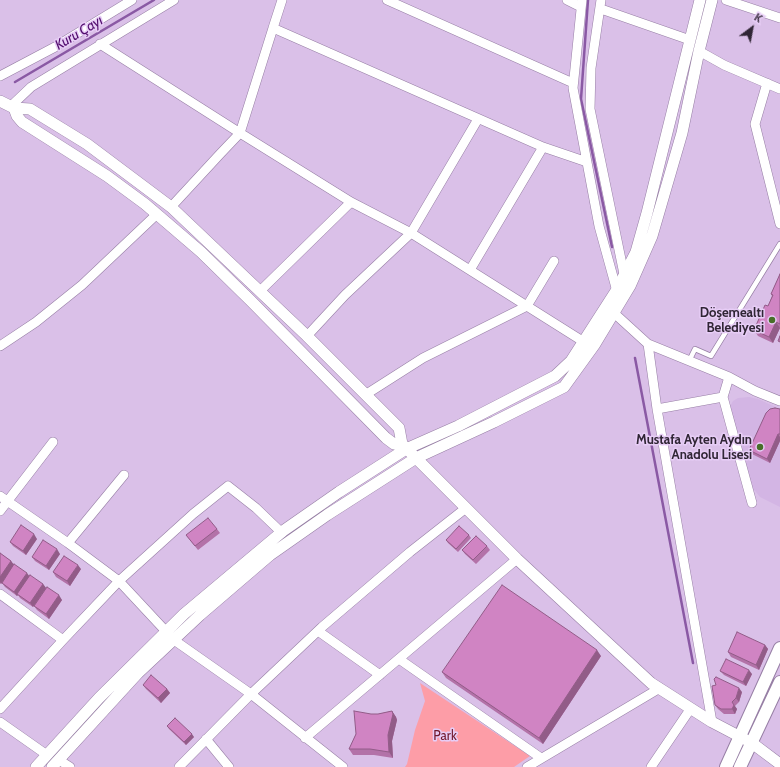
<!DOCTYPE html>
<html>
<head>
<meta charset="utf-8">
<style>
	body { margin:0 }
	#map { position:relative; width:780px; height:767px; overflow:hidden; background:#dac0e8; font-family:Cabin,sans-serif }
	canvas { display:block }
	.north { position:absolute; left:732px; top:8px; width:40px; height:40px; -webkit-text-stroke:3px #e7cdf6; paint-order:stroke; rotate:32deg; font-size:11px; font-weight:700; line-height:16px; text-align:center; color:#302635 }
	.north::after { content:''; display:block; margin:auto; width:14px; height:18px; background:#302635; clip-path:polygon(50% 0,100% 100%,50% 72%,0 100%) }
</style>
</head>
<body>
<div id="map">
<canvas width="780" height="767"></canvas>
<div class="north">K</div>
</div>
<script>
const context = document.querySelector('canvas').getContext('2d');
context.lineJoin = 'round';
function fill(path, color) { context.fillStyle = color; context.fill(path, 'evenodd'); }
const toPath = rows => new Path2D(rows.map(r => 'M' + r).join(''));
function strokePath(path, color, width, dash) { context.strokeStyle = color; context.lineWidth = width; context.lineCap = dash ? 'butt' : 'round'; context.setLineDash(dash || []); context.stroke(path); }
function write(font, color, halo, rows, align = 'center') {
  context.font = font + ' Cabin,sans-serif'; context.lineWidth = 3; context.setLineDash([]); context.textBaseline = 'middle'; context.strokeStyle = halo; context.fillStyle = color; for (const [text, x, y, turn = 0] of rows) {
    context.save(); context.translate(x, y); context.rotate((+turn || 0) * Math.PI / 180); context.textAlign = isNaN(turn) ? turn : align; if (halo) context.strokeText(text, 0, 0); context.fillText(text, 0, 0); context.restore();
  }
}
fill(toPath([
	[749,397,758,399,780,409,780,507,760,497,751,486,730,406,733,401,738,398]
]), '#d3b5e4');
fill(toPath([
	[420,683,530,756,514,767,405,767,407,764,415,730,425,701]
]), '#fd9da7');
strokePath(toPath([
	[588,0,581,99,612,247],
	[15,82,154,0],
	[635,358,693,663]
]), '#8a59a4', 2.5);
const service = toPath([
	[689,361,695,349,711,356,780,244]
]);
const minor = toPath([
	[387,0,573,83],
	[567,0,581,7],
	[582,0,573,88,599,226,618,295],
	[601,0,591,68,590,109,624,274,626,278],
	[726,0,780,18],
	[601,9,690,40],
	[273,28,282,0],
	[100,44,240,133,351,202,411,233,584,342],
	[699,51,724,65,780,89],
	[0,76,55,47,132,0],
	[767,83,755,124,780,224],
	[11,106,31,87,174,0],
	[171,207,220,154,240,133,273,28,543,147,587,162],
	[470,270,543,147],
	[260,291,351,202],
	[614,313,648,344,657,409,712,722],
	[307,336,345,295,411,233,478,119],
	[648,344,729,377,755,391,780,401],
	[0,346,36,322,82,285,157,214],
	[365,395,423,358,527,306,554,261],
	[723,397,752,503],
	[657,409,723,397,729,377],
	[0,496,68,543,119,581,174,640,251,694,343,767],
	[0,511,53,442],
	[68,543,124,475],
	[0,594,63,640],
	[318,631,380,675],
	[399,659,541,758],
	[0,709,63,640,119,581,193,514,228,486,256,508,282,533],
	[0,722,47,755],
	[305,738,517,559],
	[206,739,229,767],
	[59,760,70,767],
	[179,767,251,694,322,627,410,552,466,508],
	[527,767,660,688],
	[651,767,691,708]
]);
const tertiary = toPath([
	[0,101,14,108,30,109,87,144,171,207,307,336,399,428,402,444],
	[14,108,17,116,22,122,107,176,145,204,201,252,251,301,386,438,394,444,402,444,517,559,651,683,712,722,752,743,780,764],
	[36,767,99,698,184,614,283,531,339,492,406,449,458,426,555,376,571,361,616,291,636,252,647,213,700,0],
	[52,767,138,673,200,615,270,555,327,515,416,458,494,422,564,387,595,344,630,286,652,236,682,133,699,51,712,0]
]);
const secondary = toPath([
	[726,767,780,648],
	[740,767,780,682]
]);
strokePath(service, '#977fa5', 6);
strokePath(minor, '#977fa5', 10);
strokePath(tertiary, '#977fa5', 12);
strokePath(secondary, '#977fa5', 14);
strokePath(service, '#fff', 4.5);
strokePath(minor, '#fff', 9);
strokePath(tertiary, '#fff', 11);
strokePath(secondary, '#fff', 12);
fill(toPath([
	[780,274,780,328,773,343,758,336,754,330,768,306,772,296,771,294],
	[780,409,780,441,770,463,752,454,749,450],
	[217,529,220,533,198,550,186,535],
	[469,535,471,538,458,552,448,543,446,540],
	[37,539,26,555,13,546,10,542],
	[487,546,490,550,476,564,465,554,462,550],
	[0,553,11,561,14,565,29,576,43,584,46,588,62,600,49,619,37,610,34,606,33,607,20,598,18,595,17,596,5,587,2,583,1,584,0,583],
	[60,554,49,570,35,561,32,557],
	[81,569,70,586,56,577,53,572],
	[765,645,768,649,759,670,731,657,728,652],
	[601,656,543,744,446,678,442,672],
	[720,671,752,674,746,686,724,675],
	[143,685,167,689,170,693,161,703,146,689],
	[742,692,739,702,735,706,737,709,735,714,724,714,718,709,715,705],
	[392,711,396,717,397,720,392,741,393,758,374,755,353,755,349,749,356,734,371,714,378,714],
	[167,726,194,737,186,745,169,729]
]), '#b372a8');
fill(toPath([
	[776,322,780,328,773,343,769,337],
	[778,434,780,437,780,441,770,463,767,459],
	[34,534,37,539,26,555,23,551],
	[57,549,60,554,49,570,46,566],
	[11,561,14,565,1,584,0,582,0,577],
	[78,565,81,569,70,586,67,581],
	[27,573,30,577,17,594,18,595,17,596,14,592],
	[43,584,46,588,33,607,30,603],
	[59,595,62,600,49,619,46,614],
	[765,645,768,649,759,670,756,665],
	[597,650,601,656,543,744,539,738],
	[749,670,752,674,746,686,743,682],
	[739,688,742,692,739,702,736,698],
	[167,689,170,693,161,703,158,698],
	[734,705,737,709,735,714,732,709],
	[392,711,396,717,397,720,392,741,393,758,389,752,388,735],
	[192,734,194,737,186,745,184,742]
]), '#925c88');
const building = toPath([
	[780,274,780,324,776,322,769,337,754,330,765,305,768,306,773,295,771,294,780,274],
	[780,336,780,342,778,341,780,336],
	[775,408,780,409,780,434,778,434,767,459,749,450,766,413,770,409,775,408],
	[208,518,217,529,195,546,186,535,208,518],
	[21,525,34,534,23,551,10,542,21,525],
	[459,526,469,535,456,549,446,540,459,526],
	[476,536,487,546,473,560,462,550,476,536],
	[43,540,57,549,46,566,32,557,43,540],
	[0,553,11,561,0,577,0,553],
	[64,556,78,565,67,581,53,572,64,556],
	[14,564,27,573,14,592,2,583,14,564],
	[30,575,43,584,30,603,17,594,30,575],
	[502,585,597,650,539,738,442,672,502,585],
	[47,587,59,595,46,614,34,606,47,587],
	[737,632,765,645,756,665,728,652,737,632],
	[726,659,749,670,743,682,720,671,726,659],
	[151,675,167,689,158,698,143,685,151,675],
	[716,677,739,688,736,698,732,702,734,705,732,709,721,709,715,705,712,686,716,685,714,679,716,677],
	[354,711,371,714,378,714,392,711,393,714,388,735,389,752,370,749,349,749,356,734,354,711],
	[175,718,192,734,184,742,167,726,175,718]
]);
fill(building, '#d084c3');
strokePath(building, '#925c88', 1);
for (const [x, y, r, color] of [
	[772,320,4,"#486e28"],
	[760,447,4,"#486e28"]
]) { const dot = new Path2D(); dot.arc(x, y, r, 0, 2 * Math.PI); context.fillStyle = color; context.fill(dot); strokePath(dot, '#e7cdf6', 1.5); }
write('bold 13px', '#302635', '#e7cdf6', [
	["Döşemealtı",764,313],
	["Belediyesi",764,328],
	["Mustafa Ayten Aydın",752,440],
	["Anadolu Lisesi",752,455]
], 'right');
write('13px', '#72192d', '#e7cdf6', [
	["Park",445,736]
]);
write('italic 14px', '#520d6e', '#e7cdf6', [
	["Kuru Çayı",79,33,-31]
]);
</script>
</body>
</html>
